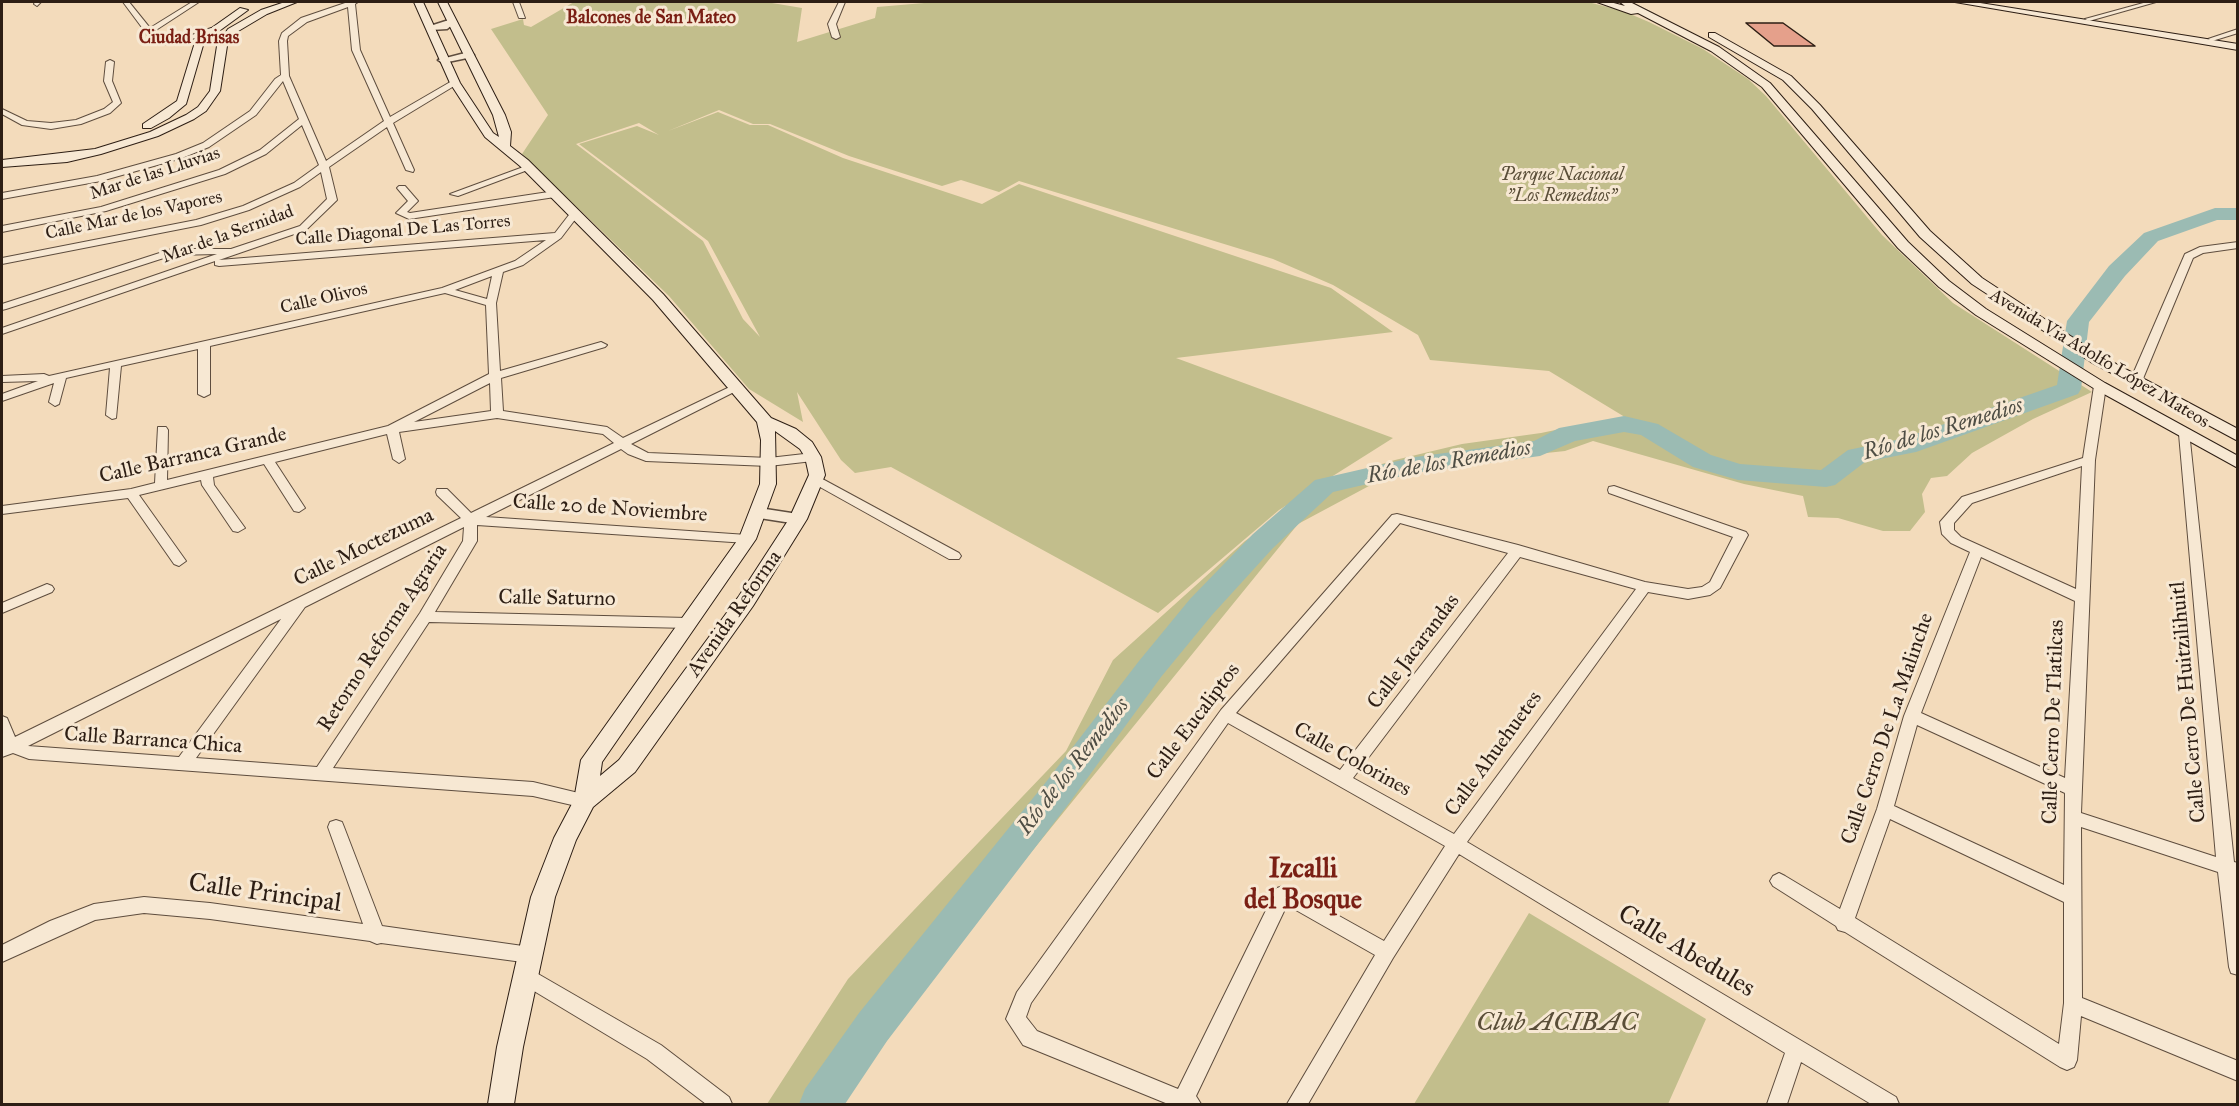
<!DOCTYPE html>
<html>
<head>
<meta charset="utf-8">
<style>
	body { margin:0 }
	#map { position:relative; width:2239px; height:1106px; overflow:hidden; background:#f3dbbb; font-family:"IM FELL Great Primer",serif }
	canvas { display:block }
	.frame { position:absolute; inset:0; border:3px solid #2d1e14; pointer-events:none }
</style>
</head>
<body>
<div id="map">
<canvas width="2239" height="1106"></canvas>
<div class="frame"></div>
</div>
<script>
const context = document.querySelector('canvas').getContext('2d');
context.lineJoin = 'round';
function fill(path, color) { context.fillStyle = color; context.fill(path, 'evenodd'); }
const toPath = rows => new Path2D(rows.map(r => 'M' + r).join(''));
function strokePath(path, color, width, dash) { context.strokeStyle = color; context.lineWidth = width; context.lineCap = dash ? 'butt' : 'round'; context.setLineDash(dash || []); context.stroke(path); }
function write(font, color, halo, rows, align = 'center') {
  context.font = font + ' "IM FELL Great Primer",serif'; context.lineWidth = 6; context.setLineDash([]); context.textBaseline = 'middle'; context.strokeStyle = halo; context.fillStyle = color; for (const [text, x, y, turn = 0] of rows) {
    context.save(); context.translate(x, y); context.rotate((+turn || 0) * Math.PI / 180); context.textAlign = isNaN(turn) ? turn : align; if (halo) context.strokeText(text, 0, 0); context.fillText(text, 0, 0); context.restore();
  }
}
fill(toPath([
	[574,2,766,2,802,8,797,42,875,18,877,7,936,2,1588,2,1623,11,1649,22,1703,49,1748,79,1766,96,1882,235,1953,303,2092,392,2033,419,1972,453,1947,476,1931,478,1922,494,1925,512,1910,531,1883,531,1838,518,1808,517,1803,496,1744,484,1593,441,1565,451,1509,457,1382,479,1298,524,946,957,842,1104,767,1104,848,979,1066,751,1113,660,1245,541,1329,480,1395,460,1462,444,1541,433,1584,424,1638,425,1549,371,1430,360,1418,335,1333,285,1273,259,1019,181,999,192,961,180,942,186,849,156,770,124,753,124,719,110,668,131,718,112,750,125,768,125,843,158,982,204,1019,184,1331,288,1393,332,1176,358,1393,438,1279,510,1158,613,891,467,855,473,841,460,797,392,803,422,749,389,669,296,522,154,548,115,491,29,523,19,524,25,531,27],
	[639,123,659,135,637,126,579,144,708,241,760,337,743,319,703,241,576,144],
	[1529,913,1706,1019,1668,1104,1414,1104]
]), '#c2be8c');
fill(toPath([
	[2215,208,2238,208,2238,220,2217,220,2158,241,2125,276,2089,322,2081,389,2078,394,1916,452,1865,462,1835,485,1826,487,1738,480,1693,467,1641,435,1624,432,1575,441,1540,456,1415,473,1333,492,1273,548,1212,615,1161,677,1070,802,887,1041,845,1104,799,1104,805,1089,859,1013,1046,782,1139,661,1190,599,1253,534,1315,480,1415,457,1534,441,1559,428,1624,416,1658,424,1711,455,1740,464,1821,470,1848,450,1901,439,2057,385,2067,321,2109,266,2144,233,2215,208]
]), '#9bbbb3');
const building = toPath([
	[1746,23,1783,23,1815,46,1774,46,1746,23]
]);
fill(building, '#e5a08b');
strokePath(building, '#2d1e14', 1.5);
const minor = toPath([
	[35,2,41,2,37,6,34,4,35,2],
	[123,2,129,2,150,28,192,2,199,2,153,32,160,41,181,39,211,28,215,30,182,43,155,45,123,2],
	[348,2,358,2,355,4,360,50,390,117,452,81,459,83,393,123,414,170,413,172,406,170,387,127,329,167,337,200,306,230,219,260,555,233,572,211,578,211,580,213,561,238,523,265,503,272,496,303,500,371,601,342,607,345,605,347,501,378,503,411,607,427,623,438,736,384,742,387,740,389,631,444,648,453,769,458,813,453,819,457,813,461,769,466,646,461,628,454,621,449,486,517,747,535,754,539,747,543,477,525,477,541,435,612,688,618,693,619,695,623,693,627,688,628,429,622,333,768,533,782,591,796,593,801,591,806,585,808,533,796,29,759,13,753,2,757,2,716,7,718,15,737,461,518,437,495,436,492,437,489,447,489,471,513,614,443,603,434,497,418,399,432,405,459,399,463,393,459,387,434,275,462,305,508,299,512,294,511,264,464,213,477,214,485,245,528,238,532,233,531,202,485,201,480,139,495,186,561,179,566,174,564,128,498,2,514,2,506,131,489,155,483,158,427,166,427,168,430,167,480,388,426,489,374,486,305,445,293,210,346,210,394,204,397,198,394,198,349,121,366,116,418,112,419,106,415,110,368,66,378,59,404,55,406,49,402,54,383,2,401,2,394,38,381,2,382,2,376,44,374,49,376,442,288,515,261,546,240,219,266,215,265,215,261,2,334,2,328,217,254,173,255,6,309,2,310,2,304,172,249,231,249,300,226,327,199,321,172,300,187,249,210,201,225,2,264,2,258,196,220,243,206,294,183,319,165,302,125,266,154,225,174,106,211,2,232,2,226,101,207,219,170,260,150,299,119,283,81,256,115,209,147,182,158,101,181,2,199,2,193,97,176,176,154,203,143,250,111,275,79,281,75,279,41,282,33,301,18,348,2],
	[348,7,352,50,384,121,326,161,289,76,287,41,288,36,307,22,348,7],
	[492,276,487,299,455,290,492,276],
	[490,383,491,411,414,422,490,383],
	[464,527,463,541,420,613,317,767,196,758,305,607,464,527],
	[281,619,179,757,28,746,281,619],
	[513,2,519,2,525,18,519,18,513,2],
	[839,2,845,2,836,24,840,37,836,39,832,37,828,24,839,2],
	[2147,2,2156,2,2089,21,2085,19,2147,2],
	[2238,29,2238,33,2212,41,2208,39,2238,29],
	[110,60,114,62,112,81,121,103,110,113,81,124,51,129,22,125,2,114,2,109,27,121,51,123,76,120,104,109,113,102,104,81,106,62,110,60],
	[526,166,533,168,458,196,450,194,526,166],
	[399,186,405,186,418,201,407,212,410,213,555,191,560,194,555,197,409,219,396,213,408,201,397,188,399,186],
	[2238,242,2238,248,2203,253,2193,258,2142,381,2140,383,2132,383,2130,381,2185,254,2200,247,2238,242],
	[2100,383,2106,386,2095,460,2081,813,2216,857,2179,434,2181,431,2189,431,2234,862,2238,863,2238,975,2231,973,2229,967,2218,872,2081,827,2082,998,2238,1061,2238,1081,2081,1016,2077,1060,2074,1067,2067,1070,2060,1067,1845,932,1838,930,1836,926,1773,886,1770,881,1773,876,1779,873,1785,876,1840,909,1877,809,1904,716,1970,552,1951,543,1942,534,1940,522,1962,497,2083,458,2094,386,2100,383],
	[2082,466,2076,589,1961,537,1954,530,1954,523,1972,503,2082,466],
	[1981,557,2075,601,2065,778,1921,713,1981,557],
	[1917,725,2065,793,2064,885,1894,806,1917,725],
	[1890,819,2064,902,2064,1003,2059,1044,1855,918,1890,819],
	[815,475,959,553,961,556,959,559,949,559,811,482,809,479,811,476,815,475],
	[1614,486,1746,532,1748,535,1720,588,1710,595,1688,599,1648,592,1467,842,1896,1097,1899,1104,1871,1104,1801,1062,1787,1104,1767,1104,1785,1053,1459,854,1393,958,1308,1104,1287,1104,1375,955,1287,905,1196,1096,1201,1104,1168,1104,1023,1045,1006,1019,1017,992,1221,710,1392,515,1397,514,1518,545,1645,582,1688,589,1702,587,1710,582,1733,537,1609,493,1608,490,1609,487,1614,486],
	[1400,523,1508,553,1340,770,1236,713,1400,523],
	[1520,557,1636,589,1454,834,1353,778,1520,557],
	[1228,723,1445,846,1384,941,1289,888,1283,886,1277,888,1178,1089,1037,1031,1026,1017,1031,1003,1228,723],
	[47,584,52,586,54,589,52,592,2,613,2,603,47,584],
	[336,820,342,822,344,827,382,926,530,947,536,949,539,955,536,961,530,963,381,943,377,944,370,941,210,919,144,913,95,920,2,962,2,945,50,921,94,904,144,897,210,903,363,924,328,827,330,822,336,820],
	[526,967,661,1045,729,1097,732,1104,706,1104,647,1059,519,982,517,976,519,970,526,967]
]);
const tertiary = toPath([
	[452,19,456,22,447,29,431,30,427,27,452,19],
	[469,52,474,55,472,57,443,63,438,60,469,52],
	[759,508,798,514,806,519,798,524,753,517,751,513,759,508]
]);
const secondary = toPath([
	[285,2,297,2,267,14,235,33,227,46,220,91,206,111,194,119,158,136,101,154,67,162,2,167,2,160,95,149,150,132,186,115,198,107,210,91,217,46,228,29,261,10,285,2],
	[414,2,423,2,460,83,493,133,499,137,493,115,438,2,447,2,505,115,511,132,510,146,528,160,663,294,771,418,796,429,812,442,821,457,825,475,807,519,753,606,635,772,593,807,576,840,555,897,523,1047,514,1104,488,1104,497,1047,531,897,554,838,574,800,581,760,739,538,760,484,761,440,757,422,653,300,520,166,485,137,450,83,414,2],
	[775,431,800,449,805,457,809,475,789,519,739,596,619,760,600,776,602,762,756,539,776,484,775,431],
	[1597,2,1610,2,1625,6,1620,2,1630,2,1719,47,1770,83,1908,242,1949,281,1986,309,2105,383,2238,456,2238,468,2095,389,1976,315,1939,287,1898,248,1762,87,1711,51,1638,13,1631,14,1597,2],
	[1955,2,1974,2,2238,44,2238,50,1955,2],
	[240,8,248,10,204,42,186,104,169,118,151,128,143,128,143,124,177,101,196,39,240,8],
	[1709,33,1715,33,1791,76,1820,105,1930,231,1982,278,2101,356,2238,429,2238,441,2091,362,1972,284,1920,237,1812,109,1783,80,1709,37,1709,33]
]);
strokePath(minor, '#5e4d3e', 2);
strokePath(tertiary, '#5e4d3e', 3);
strokePath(secondary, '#2d1e14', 2);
fill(minor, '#f7e8d3');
fill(tertiary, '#f7e8d3');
fill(secondary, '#f7e8d3');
write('bold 18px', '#7a1f14', '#f7e8d3', [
	["Balcones de San Mateo",651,19],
	["Ciudad Brisas",189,39]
]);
write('18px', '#2d1e14', '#f7e8d3', [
	["Mar de las Lluvias",155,174,-18],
	["Calle Mar de los Vapores",134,216,-12],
	["Calle Diagonal De Las Torres",403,231,-5],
	["Mar de la Sernidad",228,235,-20],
	["Calle Olivos",324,299,-13],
	["Avenida Via Adolfo López Mateos",2099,359,31]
]);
write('italic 18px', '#5a4e38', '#f7e8d3', [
	["Parque Nacional",1562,176],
	["\"Los Remedios\"",1562,197]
]);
write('21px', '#2d1e14', '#f7e8d3', [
	["Calle Barranca Grande",193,456,-13],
	["Calle 20 de Noviembre",610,509,4],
	["Calle Moctezuma",364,548,-26],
	["Calle Saturno",557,599,1],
	["Avenida Reforma",735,614,-55],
	["Retorno Reforma Agraria",383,638,-57],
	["Calle Jacarandas",1414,652,-53],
	["Calle Cerro De Huitzilihuitl",2189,702,-95],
	["Calle Eucaliptos",1194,722,-53],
	["Calle Cerro De Tlatilcas",2054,722,-88],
	["Calle Cerro De La Malinche",1888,729,-71],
	["Calle Barranca Chica",153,741,4],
	["Calle Ahuehuetes",1494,754,-54],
	["Calle Colorines",1352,760,29]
]);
write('italic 22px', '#4e4d44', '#f7e8d3', [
	["Río de los Remedios",1943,430,-17],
	["Río de los Remedios",1449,463,-10],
	["Río de los Remedios",1074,767,-52]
]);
write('26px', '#2d1e14', '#f7e8d3', [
	["Calle Principal",265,894,8],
	["Calle Abedules",1686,952,31]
]);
write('italic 26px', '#5a4e38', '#f7e8d3', [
	["Club ACIBAC",1557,1024]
]);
write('bold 27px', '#7a1f14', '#f7e8d3', [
	["Izcalli",1303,870],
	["del Bosque",1303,901]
]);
</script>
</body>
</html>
